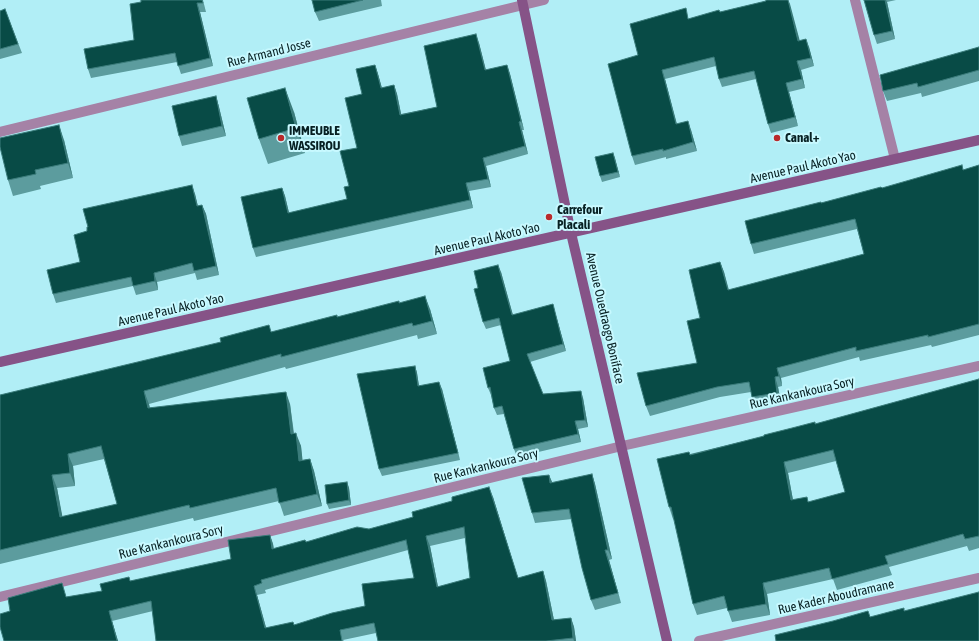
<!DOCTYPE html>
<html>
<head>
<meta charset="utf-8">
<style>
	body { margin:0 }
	canvas { display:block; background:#b1eef6 }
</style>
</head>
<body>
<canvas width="979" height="641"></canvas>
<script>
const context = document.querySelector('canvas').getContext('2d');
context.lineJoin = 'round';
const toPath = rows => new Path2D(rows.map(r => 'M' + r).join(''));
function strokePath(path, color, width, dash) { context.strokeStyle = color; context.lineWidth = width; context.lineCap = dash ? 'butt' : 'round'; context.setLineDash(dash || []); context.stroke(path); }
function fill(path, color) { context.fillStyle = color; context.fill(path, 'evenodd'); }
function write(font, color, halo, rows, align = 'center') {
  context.font = font + ' "Asap Condensed",sans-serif'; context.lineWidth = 4; context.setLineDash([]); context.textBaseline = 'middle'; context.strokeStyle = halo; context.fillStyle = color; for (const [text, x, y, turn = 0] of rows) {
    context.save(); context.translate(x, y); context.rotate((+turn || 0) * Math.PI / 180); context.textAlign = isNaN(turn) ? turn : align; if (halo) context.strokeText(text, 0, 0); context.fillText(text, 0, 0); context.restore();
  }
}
strokePath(toPath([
	[855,0,895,159],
	[0,132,544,0],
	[0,597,622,446,979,366],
	[699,641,979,578]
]), '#a582a6', 10);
strokePath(toPath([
	[522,0,571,233,667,641],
	[0,362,979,140]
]), '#865387', 10);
fill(toPath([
	[141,0,203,0,206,12,200,12,213,66,181,74,177,62,91,78,88,69,134,40,141,2],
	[312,0,381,0,382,6,319,21,315,12],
	[767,0,788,0,799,40,809,47,814,66,801,70,805,88,789,92,798,126,771,133,768,124,756,79,722,87,719,79,716,66,665,79,677,124,691,130,697,151,666,159,666,157,635,165,632,156,638,55,689,19,720,12,766,1],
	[864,0,896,0,887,2,895,39,877,44,874,35],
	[5,9,22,53,0,59,0,11],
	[479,43,486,70,507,65,510,74,524,130,522,130,528,154,486,166,491,187,469,191,473,208,256,257,253,248,282,188,285,196,289,213,347,199,349,186,357,148,362,94,375,65,378,74,382,88,394,85,397,94,401,114,437,107],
	[979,47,979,81,922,97,921,93,887,101,883,91],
	[216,96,219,107,226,136,182,146,179,136],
	[294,112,305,153,268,164,259,139],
	[64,140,73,178,40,186,41,189,13,196,8,180],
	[613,153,620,177,602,182,600,176],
	[979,165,979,335,932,347,931,345,860,361,859,357,781,378,782,386,778,387,781,403,755,407,752,397,751,392,720,397,650,416,646,406,697,363,700,318,720,262,724,272,729,290,864,254,857,229,754,254,751,244,821,203,882,188,963,170],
	[195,194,198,206,202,205,206,214,219,275,197,280,195,273,157,282,158,290,136,295,133,286,56,303,53,294,80,262,87,231],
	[501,272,513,315,553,304,555,312,566,351,530,362,543,394,583,398,588,427,578,429,581,442,517,457,514,449,504,414,497,415,494,408,491,395,488,388,510,361,501,325,486,329,483,322,478,288],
	[400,303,430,309,437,334,418,339,417,335,286,369,285,367,149,404,150,408,290,404,294,433,301,446,302,460,310,459,314,471,322,506,284,516,279,501,194,521,193,518,0,564,0,395,337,317],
	[104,459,117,504,62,517,57,488,75,486,73,466],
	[415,366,417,373,419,386,442,389,460,460,382,476,379,469],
	[979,379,979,548,969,551,967,546,889,567,892,575,837,590,833,579,767,594,770,615,732,622,727,608,697,615,693,604,674,518,673,519,669,507,690,454,815,424],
	[836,461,845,492,809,502,793,500,788,473],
	[592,474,595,484,612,559,609,560,621,603,595,610,591,600,572,519,535,523,532,513,549,475,552,483],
	[347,482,349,488,351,505,329,509,327,504],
	[493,497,518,578,543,571,546,581,554,620,571,618,574,627,576,641,378,641,376,633,343,640,344,641,156,641,153,611,112,621,118,641,4,641,10,611,65,593,66,597,102,591,131,581,231,559,270,535,273,544,274,549,369,529],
	[465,538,470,578,438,587,430,546],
	[408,550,414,578,365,606,294,625,266,628,257,595,266,593,265,590]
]), '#5c9c9e');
fill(toPath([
	[788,0,790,4,802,49,798,41],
	[885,0,886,0,887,2,895,39,892,31],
	[197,3,200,12,213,66,210,58],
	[476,34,479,43,488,79,485,70],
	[806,39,809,47,814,66,811,58],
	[797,61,801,70,805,88,802,79],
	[375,65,378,74,384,96,381,88],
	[507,65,510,74,524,130,521,121],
	[662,70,665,79,679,133,676,124],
	[786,83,789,92,798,126,795,117],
	[394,85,397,94,403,123,400,115],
	[285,88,294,112,305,153,296,128],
	[216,96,219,107,226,136,222,126],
	[688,121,691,130,697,151,693,142],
	[519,122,522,130,528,154,525,146],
	[59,125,64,140,73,178,68,163],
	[613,153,615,158,620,177,618,172],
	[483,158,486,166,491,187,488,179],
	[466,183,469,191,473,208,470,200],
	[192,185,195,194,200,216,197,206],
	[282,188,285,196,291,221,288,213],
	[202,205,206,214,219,275,216,266],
	[720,262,724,272,731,300,728,290],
	[498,265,501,272,515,323,512,315],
	[154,273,157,282,158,290,155,281],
	[425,296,430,309,437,334,432,321],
	[553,304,555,312,566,351,563,344],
	[415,366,417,373,420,393,418,386],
	[777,368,781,378,782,386,779,376],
	[775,377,778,387,781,403,777,393],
	[439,382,442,389,460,460,458,453],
	[144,391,149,404,152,421,148,408],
	[581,391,583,398,588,427,585,420],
	[286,392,290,404,295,446,291,434],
	[575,421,578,429,581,442,578,434],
	[296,433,301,446,304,473,299,461],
	[68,454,73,466,75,486,70,473],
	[310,459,314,471,322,506,317,494],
	[784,462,788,473,795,511,791,500],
	[592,474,595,484,612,559,608,550],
	[52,475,57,488,65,530,60,517],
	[549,475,553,484,550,483],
	[347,482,349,488,351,505,349,500],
	[489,487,493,497,521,588,518,578],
	[270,535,273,544,275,559,272,549],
	[426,536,430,546,440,597,437,587],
	[605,550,609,560,621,603,618,593],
	[543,571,546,581,556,630,552,620],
	[763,583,767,594,770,615,766,604],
	[254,586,257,595,269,638,265,628],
	[109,611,118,641,117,641],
	[571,618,574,627,576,641,574,641,573,638]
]), '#3b7c7b');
const building = toPath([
	[141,0,202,0,203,3,197,3,210,58,178,66,175,53,88,69,84,49,134,40,130,4,141,2,141,0],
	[312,0,363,0,315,12,312,0],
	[766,0,788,0,798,41,806,39,811,58,797,61,802,79,786,83,795,117,768,124,754,71,719,79,714,57,662,70,676,124,688,121,693,142,663,151,663,149,632,156,608,64,638,55,630,24,686,8,688,19,719,10,720,12,766,1,766,0],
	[864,0,885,0,892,31,874,35,864,0],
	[5,9,18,44,0,49,0,11,5,9],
	[476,34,485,70,507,65,521,121,519,122,525,146,483,158,488,179,466,183,470,200,253,248,241,197,282,188,288,213,347,199,344,187,349,186,340,151,357,148,345,98,362,94,356,69,375,65,381,88,394,85,400,115,437,107,424,46,476,34],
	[979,47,979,70,918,87,917,83,883,91,880,75,979,47],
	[285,88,296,128,259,139,247,98,285,88],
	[216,96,222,126,179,136,172,106,216,96],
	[59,125,68,163,35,170,36,174,8,180,0,147,0,138,59,125],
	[613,153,618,172,600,176,595,157,613,153],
	[962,165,963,170,979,165,979,324,928,337,928,335,856,351,856,347,777,368,779,376,775,377,777,393,752,397,749,382,717,387,646,406,637,373,697,363,687,321,700,318,689,270,720,262,728,290,864,254,855,219,751,244,745,221,821,202,821,203,881,187,882,188,962,165],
	[192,185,197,206,202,205,216,266,194,271,192,263,154,273,155,281,133,286,131,277,53,294,47,270,80,262,74,235,87,231,87,227,88,227,83,209,192,185],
	[498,265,512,315,553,304,563,344,527,354,543,394,581,391,585,420,575,421,578,434,514,449,502,406,494,408,490,387,488,388,483,368,510,361,499,318,483,322,474,289,478,288,474,271,498,265],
	[425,296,432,321,413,326,412,323,281,357,281,354,144,391,148,408,286,392,291,434,296,433,299,461,310,459,317,494,279,503,276,488,190,508,189,505,0,550,0,395,221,342,220,338,269,325,271,332,337,315,337,317,399,301,399,303,425,296],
	[101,446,117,504,60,517,52,475,70,473,68,454,101,446],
	[415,366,418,386,439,382,458,453,379,469,357,374,415,366],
	[979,379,979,536,965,539,963,534,885,556,888,564,832,579,829,568,763,583,766,604,728,611,724,596,693,604,671,507,669,507,657,459,689,452,690,455,764,436,764,435,792,428,815,422,815,424,979,379],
	[833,450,845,492,808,502,807,497,791,500,784,462,833,450],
	[592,474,608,550,605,550,618,593,591,600,582,568,569,509,532,513,522,478,549,475,550,483,592,474],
	[347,482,349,500,327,504,325,485,347,482],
	[489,487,518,578,543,571,552,620,571,618,573,638,546,641,378,641,374,623,340,630,342,641,156,641,151,601,109,611,117,641,4,641,0,627,0,614,10,611,8,598,62,583,66,597,102,591,100,584,129,577,130,581,231,559,228,540,270,535,272,549,305,540,306,542,357,527,369,529,413,517,412,512,452,501,452,497,489,487],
	[464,527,470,578,437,587,426,536,464,527],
	[406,540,414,578,362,584,365,606,332,613,294,625,293,622,265,628,254,586,262,583,261,580,406,540],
	[979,592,979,641,776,641,775,635,833,621,868,611,870,617,904,608,904,611,979,592]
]);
fill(building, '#084b46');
strokePath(building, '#3b7c7b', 1);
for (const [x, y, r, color] of [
	[281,138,4,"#b9292b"],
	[777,138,4,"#b9292b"],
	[549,217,4,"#b9292b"]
]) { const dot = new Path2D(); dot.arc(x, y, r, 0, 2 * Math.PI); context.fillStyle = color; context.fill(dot); strokePath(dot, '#c8f9ff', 1.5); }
write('13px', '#072023', '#c8f9ff', [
	["Rue Armand Josse",269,53,-14],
	["Avenue Paul Akoto Yao",803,167,-13],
	["Avenue Paul Akoto Yao",487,239,-13],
	["Avenue Paul Akoto Yao",171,310,-13],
	["Avenue Ouedraogo Boniface",605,318,77],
	["Rue Kankankoura Sory",802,393,-13],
	["Rue Kankankoura Sory",486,466,-14],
	["Rue Kankankoura Sory",171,542,-14],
	["Rue Kader Aboudramane",836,597,-13]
]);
write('bold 13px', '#072023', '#c8f9ff', [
	["IMMEUBLE",289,131],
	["WASSIROU",289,146],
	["Canal+",785,138],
	["Carrefour",557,210],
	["Placali",557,225]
], 'left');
</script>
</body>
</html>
